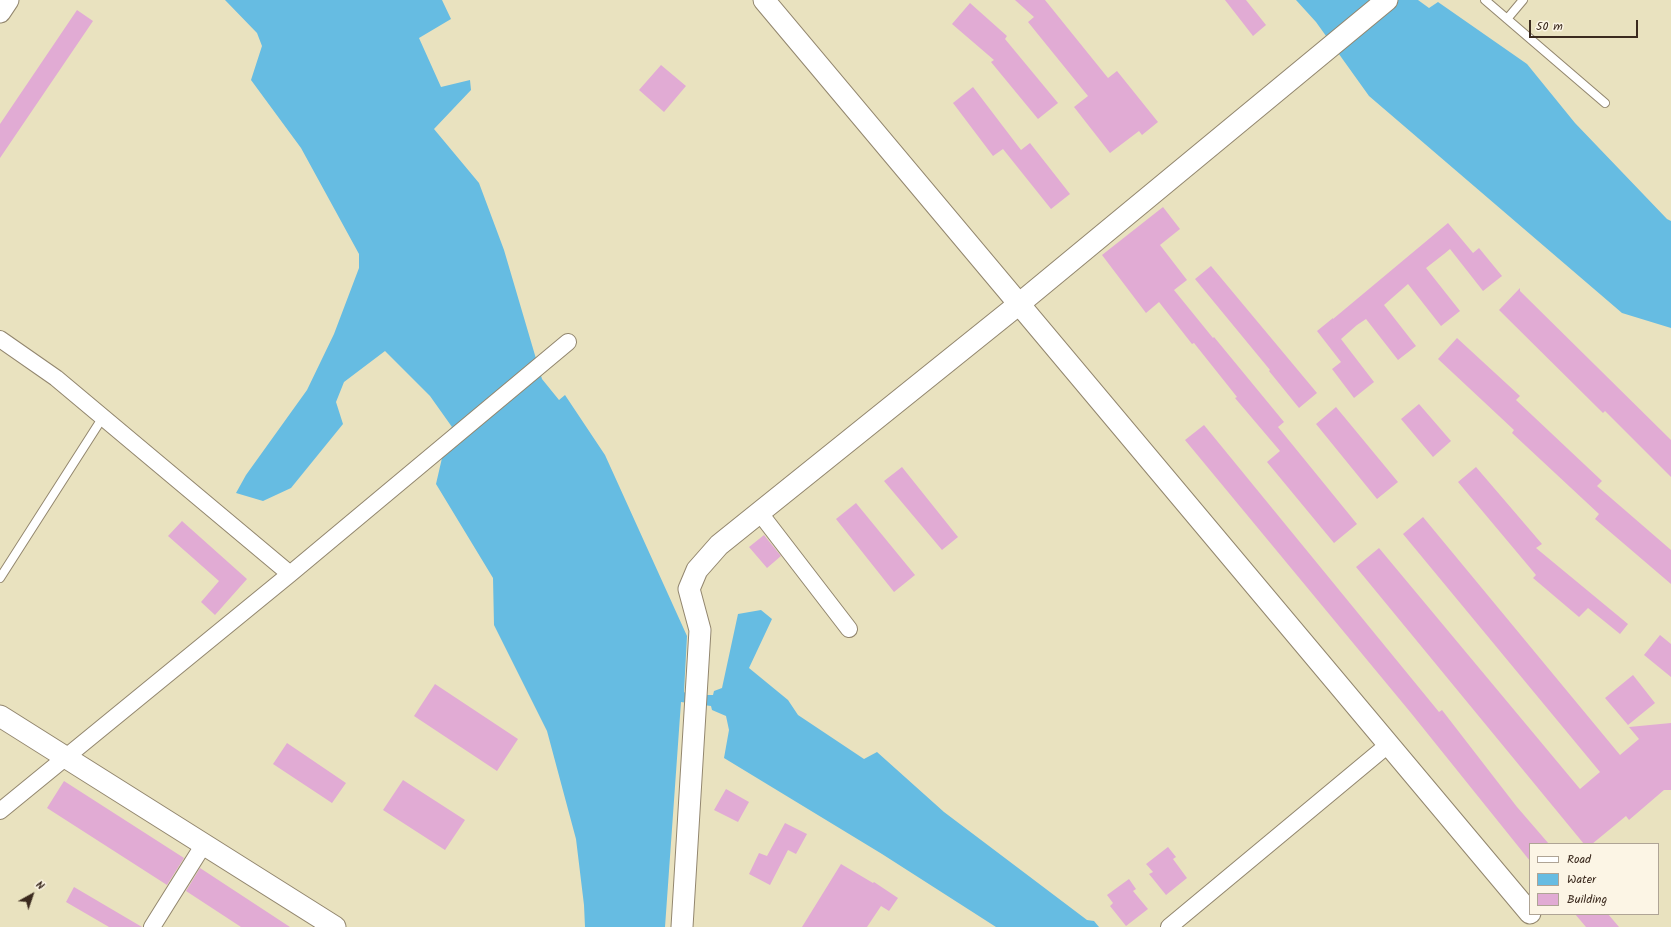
<!DOCTYPE html>
<html>
<head>
<meta charset="utf-8">
<style>
	body { margin:0 }
	#map { position:relative; width:1671px; height:927px; overflow:hidden; background:#e9e2bf; font-family:Kalam,sans-serif }
	canvas { display:block }
	.legend { position:absolute; left:1529px; top:843px; width:130px; height:72px; box-sizing:border-box; background:#fcf5e5; border:1px solid #afa495; margin:0; padding:5px 7px; list-style:none; font-size:12px; color:#3b2a1e }
	.legend li { display:flex; align-items:center; gap:8px; height:20px }
	.legend b { width:20px; border:1px solid #afa495 }
	.north { position:absolute; left:12px; top:875px; width:40px; height:40px; -webkit-text-stroke:3px #fcf5e5; paint-order:stroke; rotate:40deg; font-size:11px; font-weight:700; line-height:16px; text-align:center; color:#3b2a1e }
	.north::after { content:''; display:block; margin:auto; width:14px; height:18px; background:#3b2a1e; clip-path:polygon(50% 0,100% 100%,50% 72%,0 100%) }
	.scale { position:absolute; left:1529px; top:20px; width:109px; height:18px; box-sizing:border-box; border:2px solid #3b2a1e; border-top:0; padding-left:5px; font-size:12px; line-height:14px; white-space:nowrap; color:#3b2a1e; -webkit-text-stroke:3px #fcf5e5; paint-order:stroke }
</style>
</head>
<body>
<div id="map">
<canvas width="1671" height="927"></canvas>
<ul class="legend">
<li><b style="height:5px;background:#fff"></b>Road</li>
<li><b style="height:11px;background:#66bce2"></b>Water</li>
<li><b style="height:11px;background:#e1abd4"></b>Building</li>
</ul>
<div class="north">N</div>
<div class="scale">50 m</div>
</div>
<script>
const context = document.querySelector('canvas').getContext('2d');
context.lineJoin = 'round';
function fill(path, color) { context.fillStyle = color; context.fill(path, 'evenodd'); }
const toPath = rows => new Path2D(rows.map(r => 'M' + r).join(''));
function strokePath(path, color, width, dash) { context.strokeStyle = color; context.lineWidth = width; context.lineCap = dash ? 'butt' : 'round'; context.setLineDash(dash || []); context.stroke(path); }
fill(toPath([
	[225,0,442,0,451,19,419,38,441,87,470,80,471,90,434,129,479,183,504,250,542,379,559,400,565,395,605,455,687,636,684,692,688,695,713,695,714,691,722,688,738,614,761,610,772,619,749,668,788,700,798,715,864,759,877,752,944,812,1087,920,1094,921,1099,927,996,927,882,854,724,758,729,730,726,716,712,710,711,706,681,702,665,927,585,927,584,905,576,839,547,731,494,625,493,578,436,484,442,458,435,445,452,427,430,396,385,351,344,382,336,402,343,424,291,488,263,501,236,493,246,475,307,390,334,334,359,268,359,254,301,148,251,80,262,46,257,33],
	[1296,0,1418,0,1429,8,1438,2,1527,64,1575,123,1667,219,1671,221,1671,328,1622,313,1369,96,1316,22]
]), '#66bce2');
fill(toPath([
	[1015,0,1045,0,1108,78,1117,71,1158,122,1142,135,1139,131,1110,153,1074,107,1088,96,1028,22,1034,17],
	[1225,0,1246,0,1266,25,1253,36],
	[970,3,1007,36,1005,39,1058,103,1038,119,991,62,994,60,952,24],
	[77,10,93,21,0,158,0,124],
	[661,65,686,86,664,112,639,90],
	[973,87,1021,150,1030,143,1070,194,1051,209,1003,149,993,156,953,103],
	[1163,207,1180,229,1160,245,1187,280,1174,290,1213,338,1214,337,1284,422,1278,427,1357,524,1334,543,1267,462,1280,451,1235,398,1237,397,1194,343,1192,344,1159,302,1146,313,1102,255],
	[1448,223,1473,253,1479,248,1502,276,1483,291,1450,249,1444,254,1426,268,1460,311,1441,326,1408,284,1384,305,1416,346,1398,360,1366,319,1357,325,1341,339,1374,382,1354,398,1332,369,1341,362,1317,331,1333,318,1333,319],
	[1211,266,1317,393,1299,408,1269,371,1270,370,1195,279],
	[1520,288,1520,291,1671,440,1671,477,1605,411,1603,413,1499,310],
	[1457,338,1520,396,1516,400,1602,481,1597,486,1671,550,1671,584,1595,519,1599,514,1512,433,1514,430,1438,359],
	[1419,404,1451,441,1433,457,1401,419],
	[1336,407,1398,482,1377,499,1316,424],
	[1204,425,1439,712,1442,710,1517,807,1549,844,1530,844,1530,861,1411,713,1185,440],
	[902,467,958,537,942,550,884,481],
	[1476,467,1542,544,1536,548,1628,624,1620,634,1588,608,1579,617,1533,578,1536,575,1458,482],
	[856,503,915,575,894,592,836,519],
	[1423,517,1620,755,1639,739,1629,727,1671,723,1671,790,1664,790,1629,820,1626,816,1592,844,1584,844,1356,567,1379,548,1580,789,1600,772,1403,534],
	[182,521,247,579,215,615,201,602,219,581,168,536],
	[764,535,781,556,767,568,749,547],
	[1660,635,1671,644,1671,677,1644,655],
	[1633,675,1655,703,1628,725,1605,698],
	[435,684,518,739,497,771,414,716],
	[287,743,346,783,332,803,273,764],
	[403,780,465,820,445,850,383,810],
	[64,781,184,858,167,885,47,808],
	[726,789,749,802,738,822,714,810],
	[785,823,807,834,796,854,788,850,770,885,749,874,759,853,767,856],
	[1168,847,1176,857,1173,859,1187,878,1166,895,1149,874,1153,872,1146,864],
	[841,864,873,883,874,882,898,898,889,911,881,906,867,927,802,927],
	[200,868,290,927,241,927,186,891],
	[1129,879,1136,889,1133,891,1148,909,1126,926,1110,906,1113,903,1107,895],
	[74,887,142,927,109,927,66,902],
	[1575,914,1608,914,1619,927,1586,927]
]), '#e1abd4');
const service = toPath([
	[1485,0,1605,103],
	[1507,19,1523,0],
	[0,578,103,417]
]);
const minor = toPath([
	[0,339,56,378,290,574],
	[759,512,849,629],
	[0,811,290,574,568,342],
	[152,927,204,844],
	[1169,927,1389,744]
]);
const tertiary = toPath([
	[764,0,1530,913],
	[0,12,8,0],
	[0,716,335,927],
	[682,927,700,630,689,589,697,570,719,545,1019,304,1387,0]
]);
strokePath(service, '#92866e', 10);
strokePath(minor, '#92866e', 18);
strokePath(tertiary, '#92866e', 23);
strokePath(service, '#fff', 8);
strokePath(minor, '#fff', 16);
strokePath(tertiary, '#fff', 21);
</script>
</body>
</html>
